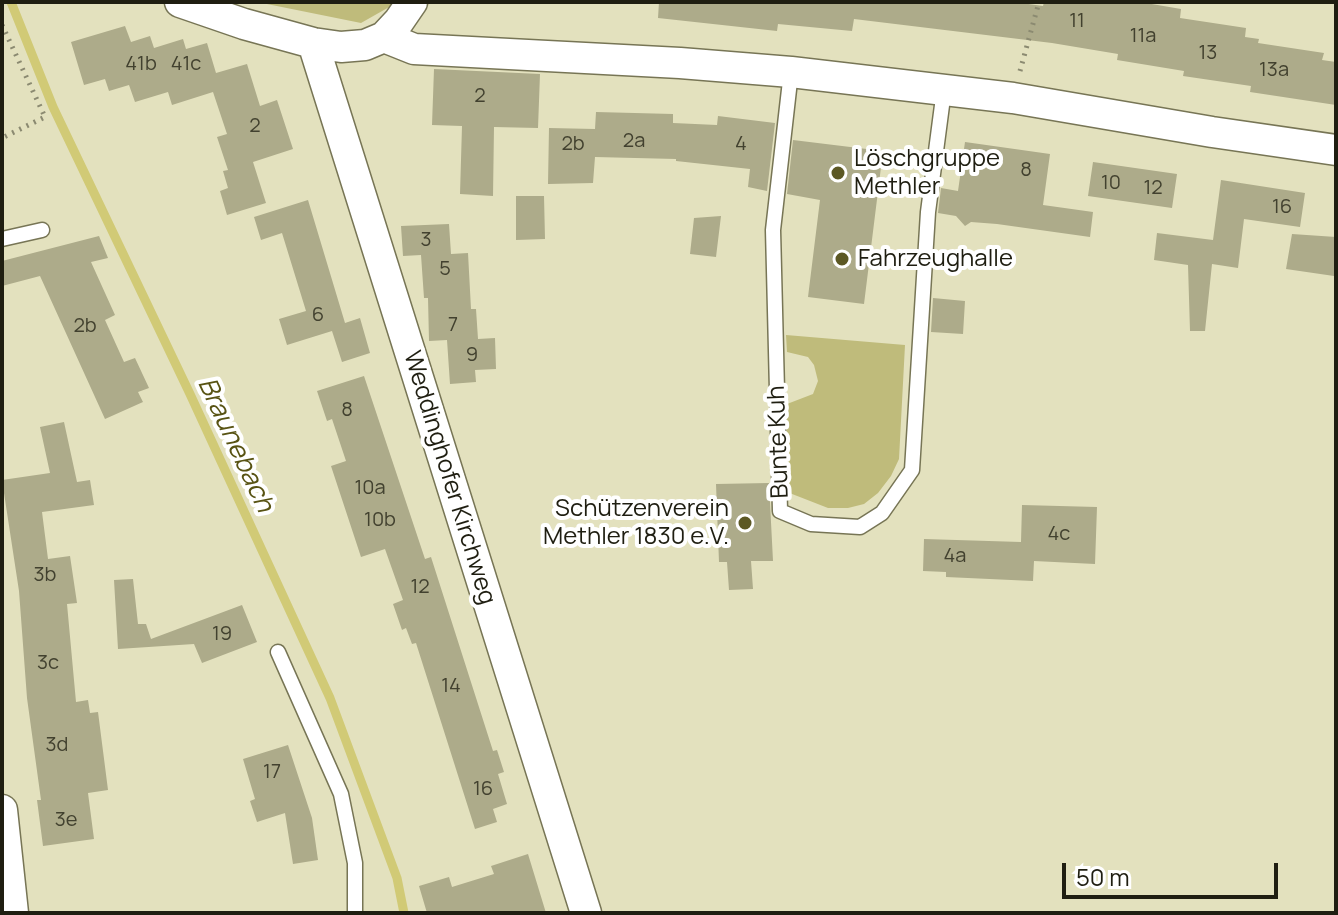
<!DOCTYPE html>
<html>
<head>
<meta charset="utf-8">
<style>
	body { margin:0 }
	#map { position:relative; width:1338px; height:915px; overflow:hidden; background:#e3e1be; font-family:Manrope,sans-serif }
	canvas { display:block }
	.frame { position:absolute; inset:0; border:4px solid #1f1e11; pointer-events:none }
	.scale { position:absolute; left:1062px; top:863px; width:216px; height:36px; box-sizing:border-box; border:4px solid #1f1e11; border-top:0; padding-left:10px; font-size:24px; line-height:28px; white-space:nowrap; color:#1f1e11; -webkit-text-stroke:6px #fff; paint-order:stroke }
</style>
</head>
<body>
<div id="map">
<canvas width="1338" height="915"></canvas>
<div class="frame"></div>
<div class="scale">50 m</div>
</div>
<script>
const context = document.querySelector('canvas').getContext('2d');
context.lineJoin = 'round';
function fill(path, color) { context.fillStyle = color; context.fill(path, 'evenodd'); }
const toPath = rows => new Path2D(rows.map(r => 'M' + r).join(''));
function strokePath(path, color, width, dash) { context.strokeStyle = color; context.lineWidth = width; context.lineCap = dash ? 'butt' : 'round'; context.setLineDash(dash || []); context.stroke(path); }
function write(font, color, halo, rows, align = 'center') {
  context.font = font + ' Manrope,sans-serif'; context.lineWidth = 8; context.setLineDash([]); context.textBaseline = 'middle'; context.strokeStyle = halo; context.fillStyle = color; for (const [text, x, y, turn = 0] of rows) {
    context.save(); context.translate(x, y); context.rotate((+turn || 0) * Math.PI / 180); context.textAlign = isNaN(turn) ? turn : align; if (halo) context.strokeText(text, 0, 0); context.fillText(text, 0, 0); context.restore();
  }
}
fill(toPath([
	[257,2,398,2,361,23],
	[786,335,905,345,899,459,891,476,878,493,864,504,848,508,828,508,787,492,787,404,813,394,818,381,814,365,808,357,787,352]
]), '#bfbb7b');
strokePath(toPath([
	[11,2,53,107,190,394,330,698,397,878,404,913]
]), '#d1ca76', 9);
fill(toPath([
	[659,2,1014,2,1043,6,1044,2,1140,2,1181,9,1180,18,1246,28,1245,37,1259,39,1258,43,1324,53,1322,60,1336,62,1336,105,1250,92,1251,86,1183,76,1184,71,1117,60,1118,54,1052,43,854,19,852,31,778,24,777,31,658,18],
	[125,26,131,42,150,36,154,48,183,39,186,49,207,43,216,73,247,64,260,106,277,100,293,149,253,162,266,203,227,215,220,191,228,188,223,171,228,170,217,137,227,134,213,92,172,105,168,92,135,102,129,85,109,91,105,79,84,85,71,42],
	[434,69,540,74,538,128,494,127,493,196,460,194,462,126,432,125],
	[596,112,673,114,673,123,717,125,718,116,775,123,767,191,748,187,750,169,676,161,676,159,595,157,593,183,548,184,549,128,595,129],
	[793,140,883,151,864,304,808,297,820,200,787,194],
	[965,142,1050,154,1043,205,1093,212,1090,237,997,224,971,222,965,226,956,216,938,213,941,188,958,191],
	[1093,162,1177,174,1172,208,1088,196],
	[1221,180,1305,193,1300,227,1244,219,1238,268,1212,264,1205,331,1190,331,1188,265,1154,260,1157,233,1213,240],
	[516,196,544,196,545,239,516,240],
	[308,200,345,323,360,318,370,353,342,362,332,331,287,345,279,319,306,311,282,233,261,240,254,217],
	[721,216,716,257,690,254,694,218],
	[449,224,451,254,468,253,471,309,476,309,478,339,495,338,496,369,475,370,476,382,450,384,447,340,429,341,428,298,424,298,421,255,403,256,401,226],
	[1292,234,1336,237,1334,276,1286,269],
	[99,236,108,258,91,262,115,315,105,320,124,362,135,358,149,388,138,392,143,402,105,419,40,276,2,286,2,261],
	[933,298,965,301,963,334,931,332],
	[364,376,425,559,431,557,493,751,497,750,504,772,498,774,507,804,493,809,497,822,475,829,416,643,412,644,406,628,402,630,393,604,403,600,385,549,361,557,331,466,346,461,332,419,327,421,317,391],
	[64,422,77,482,90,480,94,505,42,512,48,559,70,556,77,603,67,604,76,702,88,700,90,713,98,712,108,790,88,793,94,839,43,846,37,800,41,800,27,698,19,591,2,480,50,473,40,427],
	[769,483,773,561,751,561,753,589,729,590,727,562,719,562,716,484],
	[1022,505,1097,507,1095,564,1034,561,1033,581,946,577,946,572,923,571,924,539,1021,542],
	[133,579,138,624,146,624,151,639,242,605,257,642,202,663,194,644,118,649,114,580],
	[288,745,312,818,318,860,293,864,285,813,257,822,250,801,255,799,243,759],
	[528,854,546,913,427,913,419,886,449,877,452,887,494,874,491,866]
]), '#adab8a');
const lane = toPath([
	[791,72,773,230,780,511,811,524,860,527,882,513,912,470,928,212,944,90],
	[2,239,42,230],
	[278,652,341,794,355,863,355,913]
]);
const street = toPath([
	[180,2,244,24,313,43,341,47,365,45,384,37,399,21,412,2],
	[384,37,414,49,680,63,791,72,1013,98,1212,132,1336,150],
	[313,43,586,913],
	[2,810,13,913]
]);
strokePath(lane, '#777555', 17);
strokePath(street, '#777555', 33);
strokePath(toPath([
	[308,2,308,3],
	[2,25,45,117,2,138],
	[1020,71,1039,2]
]), '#8b8a71', 5, [2, 6]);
strokePath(lane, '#fff', 14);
strokePath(street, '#fff', 30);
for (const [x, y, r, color] of [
	[838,173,8,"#5c5824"],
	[842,259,8,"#5c5824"],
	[745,523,8,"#5c5824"]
]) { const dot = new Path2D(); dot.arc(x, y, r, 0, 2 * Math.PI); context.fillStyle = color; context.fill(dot); strokePath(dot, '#fff', 3); }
write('20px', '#42412f', null, [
	["11",1077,21],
	["11a",1143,36],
	["13",1208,53],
	["41b",141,64],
	["41c",186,64],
	["13a",1274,70],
	["2",480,96],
	["2",255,126],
	["2a",634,141],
	["2b",573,144],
	["4",741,144],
	["8",1026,170],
	["10",1111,183],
	["12",1153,188],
	["16",1282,207],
	["3",426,240],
	["5",445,269],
	["6",318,315],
	["7",453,325],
	["2b",85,326],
	["9",472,355],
	["8",347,410],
	["10a",370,488],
	["10b",380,520],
	["4c",1059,534],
	["4a",955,556],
	["3b",45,575],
	["12",420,587],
	["19",222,634],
	["3c",48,663],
	["14",451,686],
	["3d",57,745],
	["17",272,772],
	["16",483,789],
	["3e",66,820]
]);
write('24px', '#1f1e11', '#fff', [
	["Löschgruppe",854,159],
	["Methler",854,187],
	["Fahrzeughalle",858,259],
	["Schützenverein",729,509,"right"],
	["Methler 1830 e.V.",729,537,"right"]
], 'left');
write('24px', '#1f1e11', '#fff', [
	["Bunte Kuh",779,442,-92],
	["Weddinghofer Kirchweg",449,478,73]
]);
write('italic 26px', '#585313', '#fff', [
	["Braunebach",235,445,65]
]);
</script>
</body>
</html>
